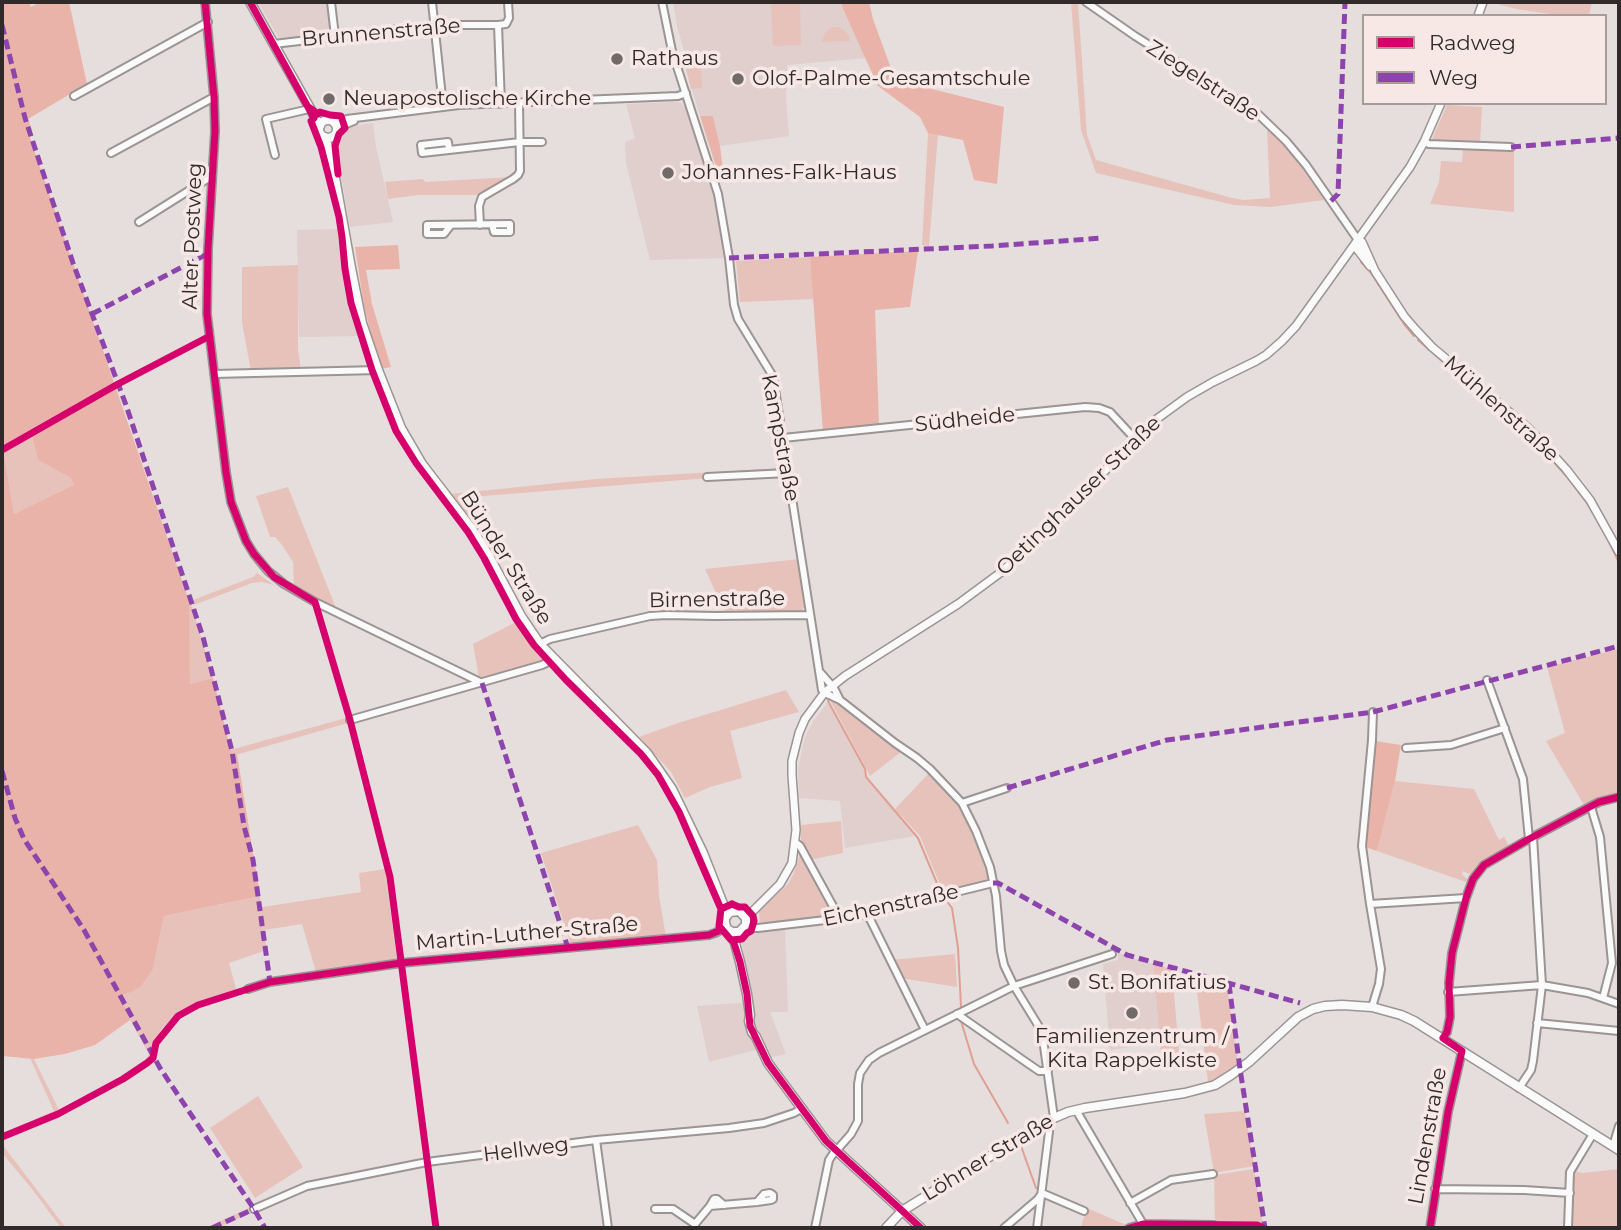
<!DOCTYPE html>
<html>
<head>
<meta charset="utf-8">
<style>
	body { margin:0 }
	#map { position:relative; width:1621px; height:1230px; overflow:hidden; background:#e6dedc; font-family:Montserrat,sans-serif }
	canvas { display:block }
	.frame { position:absolute; inset:0; border:4px solid #302b2a; pointer-events:none }
	.legend { position:absolute; left:1362px; top:14px; width:245px; height:91px; box-sizing:border-box; background:#f7e8e5; border:2px solid #a79c9a; margin:0; padding:9px 12px; list-style:none; font-size:21px; color:#302b2a }
	.legend li { display:flex; align-items:center; gap:14px; height:35px }
	.legend b { width:35px; border:2px solid #a79c9a }
</style>
</head>
<body>
<div id="map">
<canvas width="1621" height="1230"></canvas>
<div class="frame"></div>
<ul class="legend">
<li><b style="height:9px;background:#d6006c"></b>Radweg</li>
<li><b style="height:9px;background:#8e44ad"></b>Weg</li>
</ul>
</div>
<script>
const context = document.querySelector('canvas').getContext('2d');
context.lineJoin = 'round';
function fill(path, color) { context.fillStyle = color; context.fill(path, 'evenodd'); }
const toPath = rows => new Path2D(rows.map(r => 'M' + r).join(''));
function strokePath(path, color, width, dash) { context.strokeStyle = color; context.lineWidth = width; context.lineCap = dash ? 'butt' : 'round'; context.setLineDash(dash || []); context.stroke(path); }
function write(font, color, halo, rows, align = 'center') {
  context.font = font + ' Montserrat,sans-serif'; context.lineWidth = 7; context.setLineDash([]); context.textBaseline = 'middle'; context.strokeStyle = halo; context.fillStyle = color; for (const [text, x, y, turn = 0] of rows) {
    context.save(); context.translate(x, y); context.rotate((+turn || 0) * Math.PI / 180); context.textAlign = isNaN(turn) ? turn : align; if (halo) context.strokeText(text, 0, 0); context.fillText(text, 0, 0); context.restore();
  }
}
fill(toPath([
	[258,2,328,2,332,29,331,32,328,34,280,40],
	[673,2,841,2,843,10,866,58,787,65,786,98,789,136,720,146,713,116,700,116,686,69,685,55,677,26],
	[676,102,681,103,685,107,690,116,712,183,720,219,726,258,650,260,626,163,625,142,635,138,626,104],
	[373,123,376,147,393,222,350,227,339,165,338,148,343,134,348,129,359,125],
	[338,229,341,255,351,304,360,336,299,337,297,230],
	[828,702,864,769,866,777,915,836,845,848,840,801,799,798,798,768,805,737,814,720],
	[785,929,788,1012,770,1012,786,1054,772,1057,767,1047,709,1062,697,1006,753,1002,742,943,745,937,749,933],
	[1118,953,1153,964,1160,1043,1110,1050,1103,964,1118,960]
]), '#e0cfcc');
fill(toPath([
	[1071,2,1078,2,1087,135,1096,160,1232,198,1244,200,1270,198,1267,128,1289,149,1324,200,1271,207,1234,205,1096,173,1081,130],
	[1490,2,1592,2,1589,16,1563,16,1516,9],
	[771,4,800,4,801,45,773,46],
	[833,27,838,27,845,31,849,36,850,41,821,42,826,32],
	[690,66,701,66,702,88,691,89,686,69],
	[1447,105,1482,107,1480,144,1434,142,1432,139],
	[928,133,938,134,929,246,922,245],
	[1463,148,1514,151,1514,212,1430,204,1439,182,1441,161,1462,162],
	[511,177,478,195,418,195,388,199,385,182,422,179,426,182],
	[810,257,814,299,740,302,736,261],
	[298,265,298,349,301,370,251,371,242,323,242,267],
	[31,432,38,460,72,478,74,486,14,514,3,448],
	[783,468,783,472,459,498,495,550,490,548,451,494,596,479],
	[288,487,336,608,294,586,293,562,282,545,275,537,270,537,256,496],
	[800,559,805,606,801,611,725,612,705,569],
	[257,573,274,585,262,582,252,583,194,605,193,600,253,577],
	[191,603,213,678,190,684,188,604],
	[516,622,545,661,483,679,479,678,473,644],
	[1619,649,1619,793,1596,799,1584,805,1546,741,1565,733,1547,667],
	[786,690,799,712,730,731,742,778,710,787,685,798,671,772,639,737,675,724],
	[833,701,840,706,842,705,901,752,870,776,831,702],
	[346,718,348,723,232,756,230,750],
	[929,773,952,798,962,810,972,830,988,877,986,881,943,892,920,836,895,809],
	[1395,781,1474,789,1499,840,1504,837,1509,846,1482,862,1471,875,1463,871,1462,875,1468,879,1466,882,1377,851],
	[841,821,843,853,810,860,801,846,801,825],
	[638,825,657,860,659,896,666,937,603,941,574,944,570,942,541,853],
	[801,850,835,915,834,917,760,925,759,911,788,884,794,873],
	[385,869,397,960,316,972,302,924,264,930,267,950,229,963,237,992,189,1007,174,1015,161,1030,149,1054,154,1062,106,1091,59,1116,2,1139,2,1133,54,1111,30,1058,34,1059,59,1110,107,1086,145,1061,149,1054,130,1020,121,994,153,969,164,916,260,896,262,907,361,892,359,873],
	[955,954,957,987,900,978,891,960],
	[1153,964,1172,969,1179,1053,1161,1055],
	[1195,975,1227,985,1238,1066,1208,1082],
	[258,1096,303,1167,255,1198,210,1128],
	[1245,1111,1254,1166,1214,1173,1204,1114],
	[2,1144,66,1228,61,1228,32,1189,2,1153],
	[1254,1169,1263,1224,1215,1224,1214,1175],
	[1619,1169,1619,1228,1571,1228,1573,1173,1574,1171,1582,1173],
	[251,1207,253,1212,217,1228,205,1228],
	[1087,1208,1126,1225,1123,1228,1088,1228,1081,1226]
]), '#e7c2bb');
fill(toPath([
	[2,2,29,2,31,7,40,2,69,2,87,84,28,119,32,130,28,132,189,601,190,684,213,678,232,755,237,754,260,896,164,916,153,969,141,986,131,992,121,995,130,1020,95,1045,65,1054,34,1059,2,1056],
	[31,432,38,460,71,478,74,485,14,514,3,448],
	[841,2,869,2,873,19,892,71,932,89,1004,107,997,184,974,180,963,140,928,133,920,117,878,86,843,9],
	[700,116,713,116,720,146,724,179,721,179,719,176],
	[398,245,400,269,366,270,372,304,391,367,380,369,364,306,355,247],
	[918,251,910,307,875,310,879,425,823,432,810,257],
	[1375,741,1401,745,1395,781,1377,851,1365,847]
]), '#e9b3a9');
strokePath(toPath([
	[1361,262,1371,273,1404,324,1414,336],
	[1418,340,1451,369],
	[1455,372,1512,421,1552,460,1567,477,1589,506,1600,524],
	[1606,535,1619,563],
	[828,701,865,769,866,777,918,838,941,893],
	[945,899,952,908,958,948,961,1007],
	[961,1021,974,1064,1008,1123],
	[1021,1146,1036,1188]
]), '#e19f93', 2);
const minor = toPath([
	[205,2,214,97,215,131,208,249,207,314,226,472,231,502,246,541,254,554,268,571,284,584,315,602,482,683],
	[331,2,335,36],
	[432,2,443,107],
	[662,2,672,51,718,194,729,258,734,305,738,319,763,360,771,373,774,383,822,690,827,694,840,700,895,743,917,758,930,769,962,803,976,831,990,867,996,896,1001,951,1004,965,1014,986,1038,1025,1043,1039,1054,1118],
	[1086,2,1135,36,1245,105,1259,115,1286,141,1306,165,1358,240],
	[498,25,501,104],
	[274,44,434,25,498,25,506,24,509,18,508,2],
	[74,96,208,22],
	[334,123,347,119,459,105,678,96,686,93],
	[337,128,354,121],
	[1424,142,1429,144,1511,147],
	[449,150,448,142,421,145,422,153,449,150,520,142,542,142],
	[111,153,214,97],
	[275,155,266,119,305,110,310,108],
	[139,222,212,176],
	[451,225,444,234,427,234,427,225,510,224,510,232,494,232,492,224],
	[480,225,479,206,482,197,513,179,518,175,520,171,519,103],
	[214,374,378,370],
	[783,438,1085,407,1099,408,1110,412,1135,439],
	[707,477,788,473],
	[540,644,550,639,650,616,667,615,714,616,810,615],
	[819,671,834,688,840,700],
	[1487,680,1523,779,1529,839],
	[350,720,542,665,554,659],
	[1406,748,1451,745,1505,728],
	[962,803,1007,788],
	[1591,807,1600,837,1612,963,1603,998],
	[796,843,800,846,840,919],
	[1370,904,1466,898],
	[868,915,925,1030],
	[746,925,752,928,758,928,859,916,993,883],
	[248,989,270,982,401,963,709,935,715,933,726,927],
	[1448,992,1542,985,1588,993,1619,1004],
	[1372,1007,1379,984,1381,969,1370,904,1362,846,1372,740,1373,712],
	[957,1014,1023,1060,1039,1071,1048,1071],
	[1537,1023,1619,1031],
	[1443,1038,1447,1032,1450,1017,1449,983,1452,953,1466,898,1473,879,1484,865,1529,839,1599,802,1619,797],
	[1519,1088,1531,1070,1533,1061,1542,985,1533,837],
	[1076,1110,1143,1224],
	[596,1140,608,1228],
	[1613,1146,1619,1126],
	[836,1151,851,1134,858,1121,858,1084,860,1073,869,1060,879,1053,1014,986,1112,954],
	[1435,1189,1524,1190,1570,1193],
	[1130,1203,1171,1180,1213,1174],
	[710,1206,714,1199,717,1199,724,1205],
	[254,1209,307,1186,427,1162,596,1140,729,1128,764,1123,794,1113,801,1109],
	[655,1209,673,1209,695,1224],
	[695,1228,695,1224,710,1206,757,1202,771,1200,773,1199,773,1195,770,1193,764,1194,757,1202],
	[815,1228,829,1160,835,1151],
	[1004,1228,1038,1199,1042,1193,1084,1211],
	[1037,1228,1049,1132,1047,1121],
	[1129,1228,1143,1224,1214,1225],
	[1430,1228,1448,1112,1462,1051],
	[1568,1228,1570,1172,1593,1134]
]);
const tertiary = toPath([
	[1478,16,1483,2],
	[1358,240,1362,242,1375,271,1404,316,1416,330,1432,347,1527,427,1545,446,1566,469,1590,500,1619,552],
	[1358,240,1357,249,1370,266],
	[746,918,780,884,792,863,796,830,792,775,792,761,799,733,805,719,825,692,845,676,958,604,1000,573,1047,532,1135,439,1154,421,1187,397,1213,382,1256,361,1266,355,1282,341,1296,326,1410,167,1424,142,1441,103]
]);
const secondary = toPath([
	[250,2,320,126],
	'319 129a9 9 0 1 1 18 0a9 9 0 1 1-18 0Z',
	[325,137,332,161,351,268,362,323,378,370,401,428,422,464,472,529,489,556,521,616,540,644,647,753,672,789,703,853,727,914],
	[732,932,739,932,746,925,746,918,739,911,730,912,725,918,725,923,727,929,732,932,740,962,747,994,750,1015,749,1021,752,1032,756,1037,768,1063,826,1141,921,1228],
	[886,1228,902,1211,1047,1121,1068,1112,1085,1108,1185,1093,1215,1085,1231,1075,1249,1062,1298,1017,1313,1009,1325,1006,1342,1005,1372,1007,1401,1015,1414,1021,1619,1150]
]);
strokePath(minor, '#9a9493', 10);
strokePath(tertiary, '#9a9493', 10);
strokePath(secondary, '#9a9493', 11);
strokePath(minor, '#fbfafa', 6);
strokePath(tertiary, '#fbfafa', 7);
strokePath(secondary, '#fbfafa', 8);
strokePath(toPath([
	[2,25,25,118,73,263,126,405,203,637,232,751,244,826,253,860,270,982],
	[1511,147,1619,138],
	[1331,201,1338,194,1345,2],
	[729,258,992,246,1103,238],
	[92,314,207,254],
	[482,683,568,948],
	[2,771,15,818,24,839,84,930,160,1068,254,1209,265,1228],
	[1007,788,1167,740,1373,712,1619,646],
	[993,883,998,883,1127,955,1300,1003],
	[1229,984,1240,1069,1265,1228],
	[212,1228,254,1209]
]), '#8e44ad', 5, [10, 5]);
strokePath(toPath([
	[205,2,214,97,215,131,208,249,207,314,226,472,231,502,246,541,254,554,274,577,315,602,350,720,390,877,436,1228],
	[250,2,314,118,311,121,321,147,339,217,342,237,345,269,351,303,372,370,396,431,416,463,468,532,484,558,516,619,534,645,566,680,641,754,658,775,679,812,721,909],
	[310,108,318,114,320,112,330,115,341,116,345,128,339,134,335,146,338,174],
	[2,450,118,384,206,338,210,337],
	[732,904,739,907,745,907,753,916,754,921,751,931,747,933,742,939,731,940,719,926,721,909,732,904],
	[733,940,740,962,747,994,750,1026,768,1063,826,1141,921,1228],
	[2,1137,58,1114,123,1079,147,1063,153,1058,156,1043,178,1016,198,1005,270,982,401,963,709,935,721,930],
	[1129,1228,1143,1224,1257,1225,1263,1228],
	[1430,1228,1448,1112,1462,1051,1443,1038,1447,1032,1450,1017,1449,983,1452,953,1466,898,1473,879,1484,865,1529,839,1599,802,1619,797]
]), '#d6006c', 7);
for (const [x, y, r, color] of [
	[617,59,7,"#706a68"],
	[738,79,7,"#706a68"],
	[329,99,7,"#706a68"],
	[668,173,7,"#706a68"],
	[1074,983,7,"#706a68"],
	[1132,1013,7,"#706a68"]
]) { const dot = new Path2D(); dot.arc(x, y, r, 0, 2 * Math.PI); context.fillStyle = color; context.fill(dot); strokePath(dot, '#f7e8e5', 2.5); }
write('21px', '#302b2a', '#f7e8e5', [
	["Brunnenstraße",381,33,-5],
	["Ziegelstraße",1203,81,33],
	["Alter Postweg",193,236,-88],
	["Mühlenstraße",1501,409,42],
	["Südheide",965,420,-6],
	["Kampstraße",780,438,79],
	["Oetinghauser Straße",1079,496,-44],
	["Bünder Straße",506,558,58],
	["Birnenstraße",717,600,-1],
	["Eichenstraße",891,906,-12],
	["Martin-Luther-Straße",527,934,-5],
	["Lindenstraße",1428,1136,-80],
	["Hellweg",526,1150,-7],
	["Löhner Straße",988,1158,-31]
]);
write('21px', '#302b2a', '#f7e8e5', [
	["Rathaus",631,59],
	["Olof-Palme-Gesamtschule",752,79],
	["Neuapostolische Kirche",343,99],
	["Johannes-Falk-Haus",682,173],
	["St. Bonifatius",1088,983],
	["Familienzentrum /",1132,1037,"center"],
	["Kita Rappelkiste",1132,1061,"center"]
], 'left');
</script>
</body>
</html>
